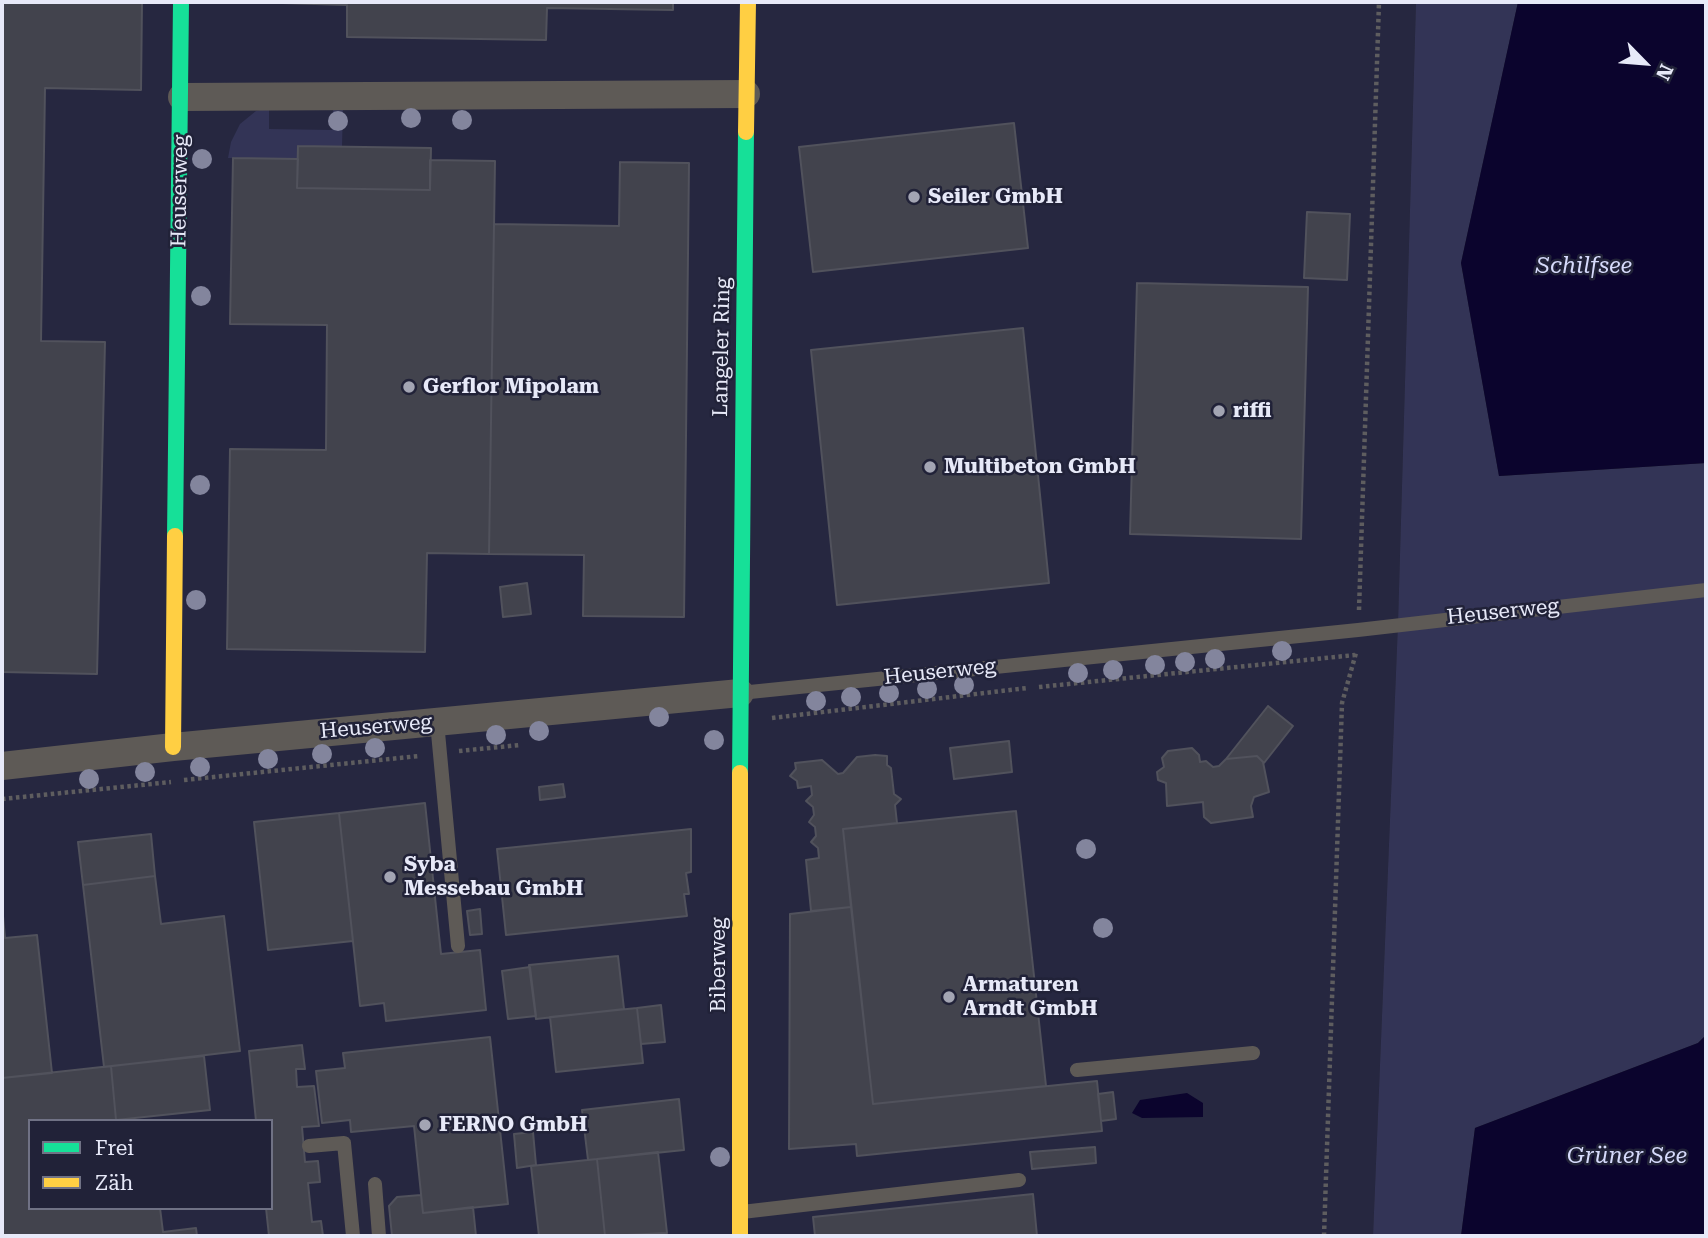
<!DOCTYPE html>
<html>
<head>
<meta charset="utf-8">
<style>
	body { margin:0 }
	#map { position:relative; width:1708px; height:1238px; overflow:hidden; background:#262733; font-family:"Roboto Serif",serif }
	canvas { display:block }
	.frame { position:absolute; inset:0; border:4px solid #e7e9f8; pointer-events:none }
	.legend { position:absolute; left:28px; top:1119px; width:245px; height:91px; box-sizing:border-box; background:#212238; border:2px solid #707285; margin:0; padding:9px 12px; list-style:none; font-size:21px; color:#e7e9f8 }
	.legend li { display:flex; align-items:center; gap:14px; height:35px }
	.legend b { width:35px; border:2px solid #707285 }
	.north { position:absolute; left:1610px; top:28px; width:70px; height:70px; -webkit-text-stroke:5px #212238; paint-order:stroke; rotate:115deg; font-size:19px; font-weight:700; line-height:28px; text-align:center; color:#e7e9f8 }
	.north::after { content:''; display:block; margin:auto; width:24px; height:32px; background:#e7e9f8; clip-path:polygon(50% 0,100% 100%,50% 72%,0 100%) }
</style>
</head>
<body>
<div id="map">
<canvas width="1708" height="1238"></canvas>
<div class="frame"></div>
<ul class="legend">
<li><b style="height:9px;background:#16e098"></b>Frei</li>
<li><b style="height:9px;background:#ffcf43"></b>Zäh</li>
</ul>
<div class="north">N</div>
</div>
<script>
const context = document.querySelector('canvas').getContext('2d');
context.lineJoin = 'round';
function fill(path, color) { context.fillStyle = color; context.fill(path, 'evenodd'); }
const toPath = rows => new Path2D(rows.map(r => 'M' + r).join(''));
function strokePath(path, color, width, dash) { context.strokeStyle = color; context.lineWidth = width; context.lineCap = dash ? 'butt' : 'round'; context.setLineDash(dash || []); context.stroke(path); }
function write(font, color, halo, rows, align = 'center') {
  context.font = font + ' "Roboto Serif",serif'; context.lineWidth = 5; context.setLineDash([]); context.textBaseline = 'middle'; context.strokeStyle = halo; context.fillStyle = color; for (const [text, x, y, turn = 0] of rows) {
    context.save(); context.translate(x, y); context.rotate((+turn || 0) * Math.PI / 180); context.textAlign = isNaN(turn) ? turn : align; if (halo) context.strokeText(text, 0, 0); context.fillText(text, 0, 0); context.restore();
  }
}
fill(toPath([
	[2,2,1416,2,1398,623,1373,1236,2,1236],
	[30,1121,271,1121,271,1208,30,1208]
]), '#262740');
fill(toPath([
	[1416,2,1518,2,1461,263,1499,476,1706,463,1706,1035,1698,1043,1475,1128,1461,1236,1373,1236,1398,623],
	[269,108,269,129,332,130,333,109,343,110,342,146,298,146,298,159,228,158,231,142,240,124,256,111]
]), '#333456');
fill(toPath([
	[1518,2,1706,2,1706,463,1499,476,1461,263],
	[1706,1035,1706,1236,1461,1236,1475,1128,1698,1043],
	[1187,1093,1203,1103,1203,1117,1142,1118,1132,1113,1140,1100]
]), '#0b042d');
const building = toPath([
	[2,2,142,2,141,90,45,88,41,341,105,342,97,674,2,672,2,2],
	[250,2,673,2,673,10,547,8,546,40,347,37,347,5,250,2],
	[1014,123,1028,248,813,272,799,147,1014,123],
	[298,146,431,148,430,190,297,188,298,146],
	[233,158,298,159,297,188,430,190,430,160,495,161,489,554,427,553,425,652,227,649,230,449,326,450,327,325,230,324,233,158],
	[620,162,689,163,684,617,583,616,584,555,489,554,494,224,619,226,620,162],
	[1307,212,1350,214,1347,280,1304,278,1307,212],
	[1137,283,1308,287,1301,539,1130,534,1137,283],
	[1023,328,1049,583,837,605,811,350,1023,328],
	[527,583,531,614,503,617,500,587,527,583],
	[1268,706,1293,726,1264,763,1257,756,1226,759,1268,706],
	[1009,741,1012,772,954,779,950,748,1009,741],
	[1192,748,1199,755,1200,762,1206,761,1213,767,1219,766,1226,759,1257,756,1263,762,1269,792,1254,797,1251,806,1253,817,1211,823,1204,817,1203,802,1167,806,1166,783,1158,780,1157,772,1164,767,1162,758,1168,751,1192,748],
	[875,755,887,756,887,765,891,768,894,794,901,799,895,805,897,823,843,829,851,907,811,911,806,860,819,858,818,848,811,842,816,836,815,827,809,822,814,815,813,807,806,801,812,795,811,786,798,788,797,781,790,776,796,769,795,763,822,760,838,774,843,773,857,757,875,755],
	[563,784,565,797,540,800,539,787,563,784],
	[425,803,441,954,480,950,486,1010,386,1021,384,1003,360,1006,339,813,425,803],
	[1016,811,1046,1086,873,1104,843,829,1016,811],
	[339,813,353,941,268,950,254,822,339,813],
	[691,829,691,872,686,873,689,894,684,894,687,916,506,935,497,849,691,829],
	[151,834,155,876,83,885,78,842,151,834],
	[155,876,161,924,224,916,240,1051,104,1067,83,885,155,876],
	[2,905,5,938,37,935,52,1073,2,1078,2,905],
	[851,907,873,1104,1097,1081,1102,1131,857,1156,856,1144,789,1149,790,914,851,907],
	[480,909,482,934,470,935,467,911,480,909],
	[618,956,624,1009,536,1019,529,965,618,956],
	[530,967,536,1016,508,1019,502,971,530,967],
	[661,1005,665,1042,641,1044,637,1008,661,1005],
	[637,1008,643,1063,556,1072,550,1017,637,1008],
	[490,1037,508,1204,423,1213,414,1126,351,1132,350,1120,322,1123,316,1071,345,1068,343,1053,490,1037],
	[302,1045,305,1069,296,1069,297,1087,314,1086,319,1126,302,1127,305,1162,318,1161,320,1182,308,1183,312,1222,321,1221,323,1236,269,1236,266,1208,271,1208,271,1121,256,1121,249,1051,302,1045],
	[204,1056,210,1110,116,1120,111,1066,204,1056],
	[111,1066,116,1120,30,1121,30,1208,160,1208,163,1232,196,1228,197,1236,2,1236,2,1078,111,1066],
	[1113,1092,1116,1119,1101,1121,1098,1094,1113,1092],
	[679,1099,684,1150,588,1160,582,1110,679,1099],
	[533,1132,536,1165,517,1168,514,1134,533,1132],
	[1095,1147,1096,1163,1032,1169,1030,1152,1095,1147],
	[658,1152,667,1233,605,1236,597,1159,658,1152],
	[597,1159,605,1236,539,1236,531,1166,597,1159],
	[1033,1194,1037,1236,815,1236,813,1217,1033,1194],
	[421,1195,423,1213,473,1207,476,1236,392,1236,389,1206,397,1197,421,1195]
]);
fill(building, '#42434d');
strokePath(building, '#51525c', 2);
strokePath(toPath([
	[1359,610,1379,2],
	[1039,687,1355,655],
	[772,718,1027,688],
	[459,751,520,745],
	[184,780,419,756],
	[2,799,171,782],
	[1324,1236,1342,703,1356,653]
]), '#5e5d5f', 4.5, [3.5, 3.5]);
strokePath(toPath([
	[740,693,1358,630,1706,590],
	[437,722,458,946],
	[1077,1070,1253,1053],
	[309,1146,344,1143,353,1236],
	[375,1184,379,1236],
	[742,1212,1019,1180]
]), '#5e5a56', 14);
strokePath(toPath([
	[182,97,746,94],
	[2,766,173,747,740,693]
]), '#5e5a56', 28);
strokePath(toPath([
	[175,536,181,2],
	[740,773,746,132]
]), '#16e098', 16);
strokePath(toPath([
	[746,132,748,2],
	[173,747,175,536],
	[740,773,740,1236]
]), '#ffcf43', 16);
context.fillStyle = '#83859d';
for (const [x, y] of [
	[411,118],
	[462,120],
	[338,121],
	[202,159],
	[201,296],
	[200,485],
	[196,600],
	[1282,651],
	[1215,659],
	[1185,662],
	[1155,665],
	[1113,670],
	[1078,673],
	[964,685],
	[927,689],
	[889,693],
	[851,697],
	[816,701],
	[659,717],
	[539,731],
	[496,735],
	[714,740],
	[375,748],
	[322,754],
	[268,759],
	[200,767],
	[145,772],
	[89,779],
	[1086,849],
	[1103,928],
	[720,1157]
]) { context.beginPath(); context.arc(x, y, 10, 0, 2 * Math.PI); context.fill(); }
for (const [x, y, r, color] of [
	[914,197,7,"#a3a5b3"],
	[409,387,7,"#a3a5b3"],
	[1219,411,7,"#a3a5b3"],
	[930,467,7,"#a3a5b3"],
	[390,877,7,"#a3a5b3"],
	[949,997,7,"#a3a5b3"],
	[425,1125,7,"#a3a5b3"]
]) { const dot = new Path2D(); dot.arc(x, y, r, 0, 2 * Math.PI); context.fillStyle = color; context.fill(dot); strokePath(dot, '#212238', 2.5); }
write('21px', '#e7e9f8', '#212238', [
	["Heuserweg",180,191,-89],
	["Langeler Ring",722,347,-89],
	["Heuserweg",1503,612,-6],
	["Heuserweg",940,672,-6],
	["Heuserweg",376,727,-5],
	["Biberweg",719,965,-90]
]);
write('bold 21px', '#e7e9f8', '#212238', [
	["Seiler GmbH",928,197],
	["Gerflor Mipolam",423,387],
	["riffi",1233,411],
	["Multibeton GmbH",944,467],
	["Syba",404,865],
	["Messebau GmbH",404,889],
	["Armaturen",963,985],
	["Arndt GmbH",963,1009],
	["FERNO GmbH",439,1125]
], 'left');
write('italic 23px', '#d6dafb', '#212238', [
	["Schilfsee",1584,266],
	["Grüner See",1627,1156]
]);
</script>
</body>
</html>
